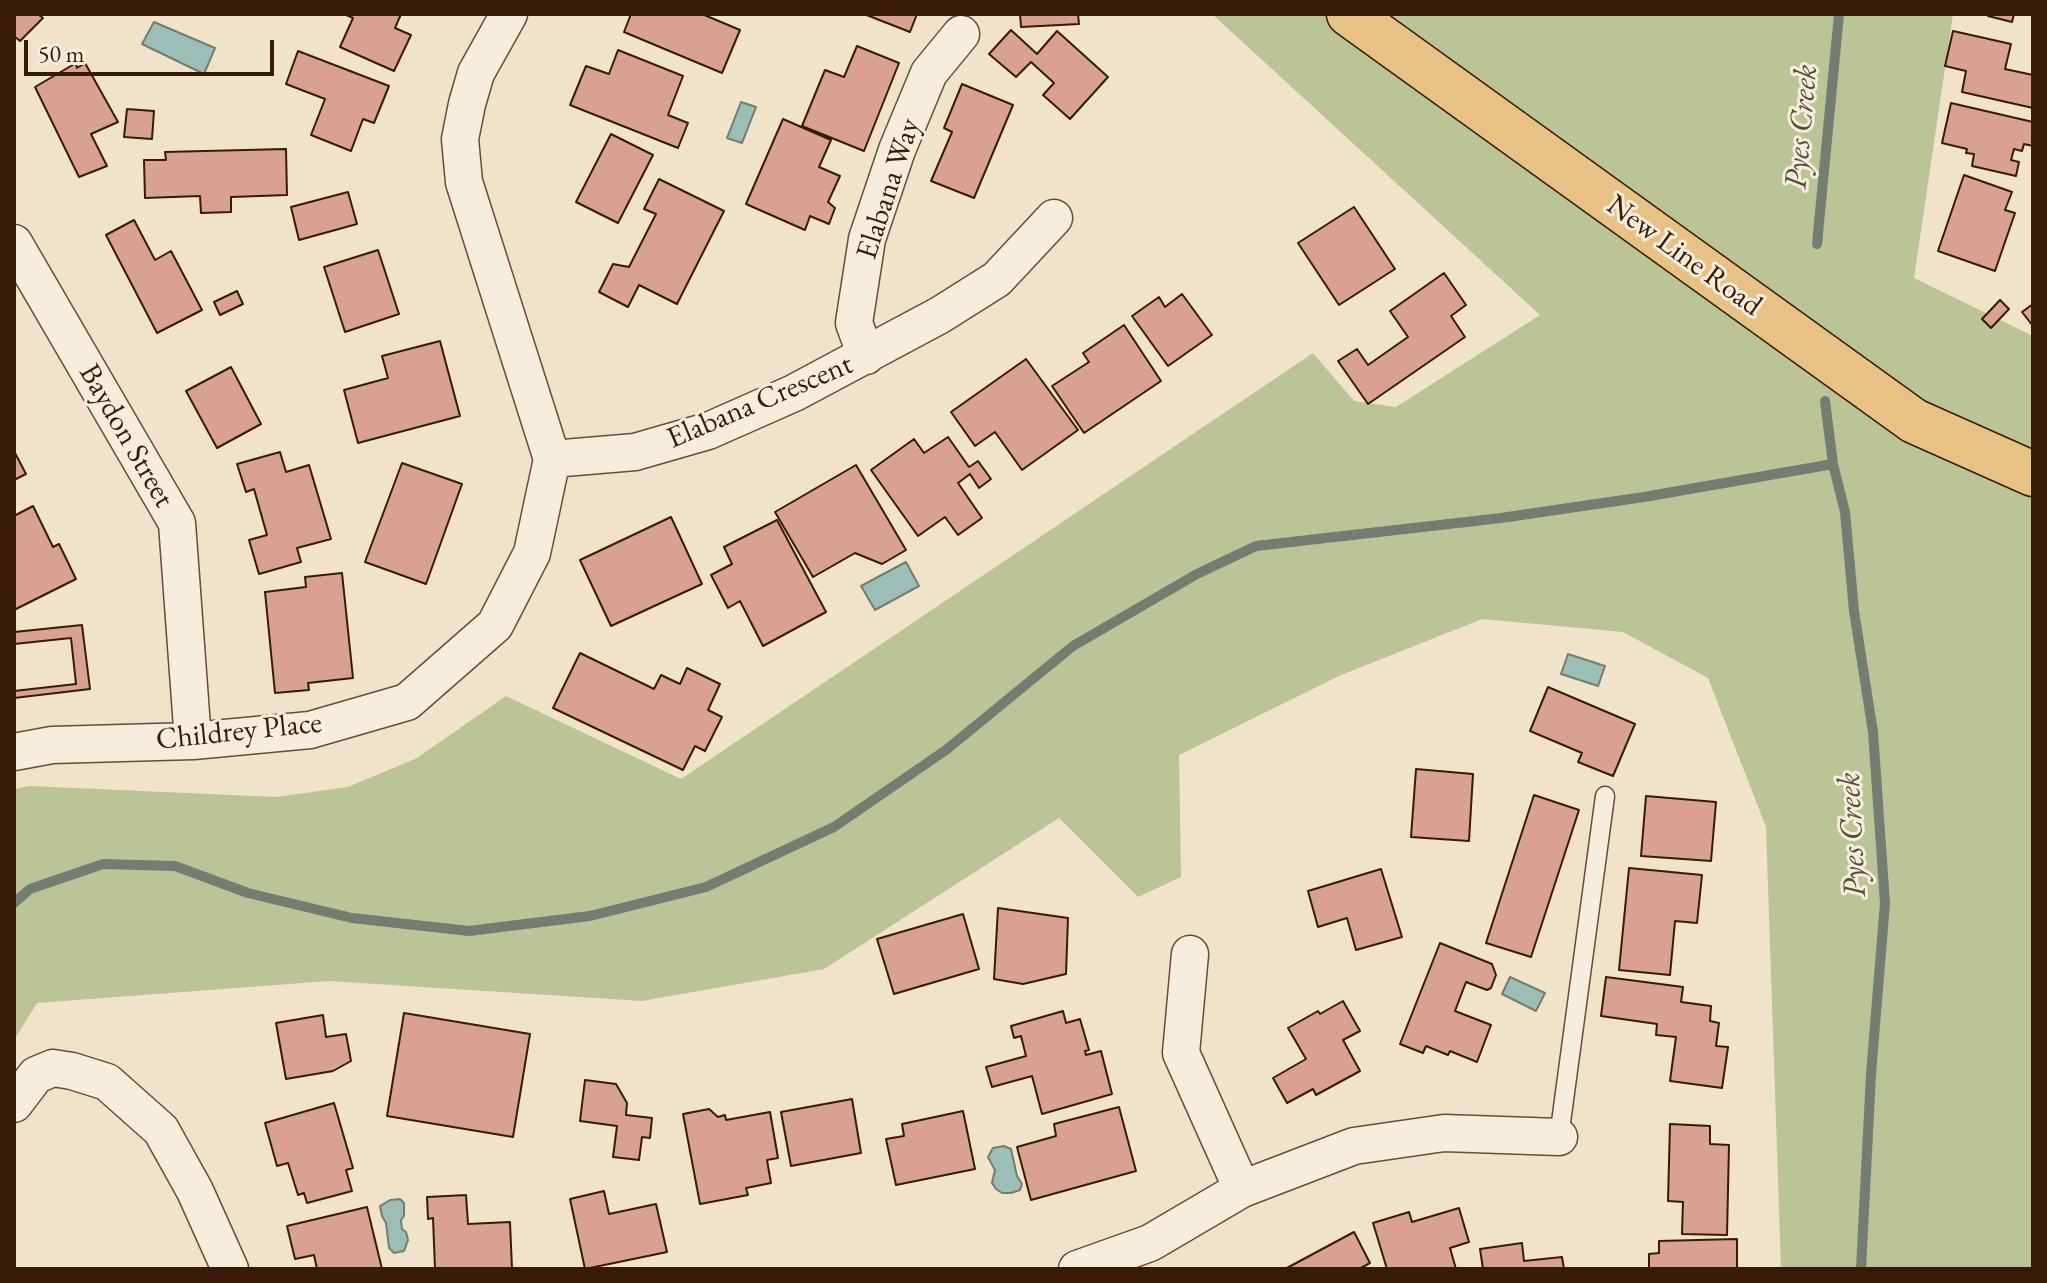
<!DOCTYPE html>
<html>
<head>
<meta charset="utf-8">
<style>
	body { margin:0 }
	#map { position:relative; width:2047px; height:1283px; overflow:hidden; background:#f1e3c9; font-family:"EB Garamond",serif }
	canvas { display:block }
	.frame { position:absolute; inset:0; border:16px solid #371b06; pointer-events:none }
	.scale { position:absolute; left:24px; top:40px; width:250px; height:36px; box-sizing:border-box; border:4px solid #371b06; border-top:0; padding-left:10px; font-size:24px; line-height:28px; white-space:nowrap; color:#371b06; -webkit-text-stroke:6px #f6eddc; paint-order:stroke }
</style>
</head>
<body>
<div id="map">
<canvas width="2047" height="1283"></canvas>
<div class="frame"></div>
<div class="scale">50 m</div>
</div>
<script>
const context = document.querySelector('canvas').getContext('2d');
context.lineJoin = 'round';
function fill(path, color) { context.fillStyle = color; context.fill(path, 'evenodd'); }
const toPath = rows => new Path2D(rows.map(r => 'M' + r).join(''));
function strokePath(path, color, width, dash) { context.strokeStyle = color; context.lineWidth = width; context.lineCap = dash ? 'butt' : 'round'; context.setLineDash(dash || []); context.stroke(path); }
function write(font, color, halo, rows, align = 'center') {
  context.font = font + ' "EB Garamond",serif'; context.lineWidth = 6; context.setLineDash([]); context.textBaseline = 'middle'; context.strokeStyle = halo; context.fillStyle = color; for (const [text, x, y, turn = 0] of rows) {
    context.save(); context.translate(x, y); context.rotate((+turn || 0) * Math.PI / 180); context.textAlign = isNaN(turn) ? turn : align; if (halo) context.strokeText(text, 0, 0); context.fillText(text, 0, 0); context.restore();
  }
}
fill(toPath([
	[1212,14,1953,14,1914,278,2033,336,2033,1269,1781,1269,1766,827,1708,678,1623,632,1482,619,1341,675,1179,755,1181,877,1138,897,1059,818,824,969,642,1001,329,981,37,1003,14,1040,14,789,30,786,276,797,348,787,417,758,506,696,681,779,1313,353,1354,401,1396,407,1540,315]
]), '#bac496');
const water = toPath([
	[154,22,215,48,204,74,142,44,154,22],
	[741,102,756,107,742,143,727,138,741,102],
	[906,562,919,586,875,610,861,586,906,562],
	[1568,654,1605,666,1598,686,1561,674,1568,654],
	[1510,977,1545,993,1536,1011,1502,994,1510,977],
	[1004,1146,1011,1149,1017,1176,1022,1184,1020,1190,1011,1193,1002,1193,996,1189,992,1183,995,1170,988,1157,993,1148,1004,1146],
	[400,1199,404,1203,404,1216,401,1220,402,1229,406,1232,408,1240,404,1251,394,1253,389,1248,386,1223,382,1216,380,1206,390,1200,400,1199]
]);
fill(water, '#9bbeb6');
strokePath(water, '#737d70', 2);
strokePath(toPath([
	[1817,244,1839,14],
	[1825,401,1833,464,1845,512,1854,611,1873,732,1885,903,1871,1074,1861,1269],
	[14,903,30,889,103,864,175,866,248,893,352,918,469,931,590,916,706,887,834,827,946,750,1073,646,1197,574,1256,546,1501,518,1644,497,1833,464]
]), '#737d70', 10);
const building = toPath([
	[14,14,38,14,43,18,20,41,14,36,14,14],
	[344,14,401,14,395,28,411,35,394,71,340,47,353,18,344,14],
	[631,14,702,14,740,30,722,73,624,32,631,14],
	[864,14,917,14,910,32,864,14],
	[1020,14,1078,14,1079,24,1021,27,1020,14],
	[1989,14,2014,14,2012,22,1988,16,1989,14],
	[1011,30,1037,54,1057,31,1108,77,1070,119,1043,95,1054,83,1031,62,1016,77,989,54,1011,30],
	[1953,31,2011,44,2005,69,2033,75,2033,108,1962,92,1966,71,1945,66,1953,31],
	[857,46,899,63,864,151,802,126,825,70,844,77,857,46],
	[618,50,683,76,668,115,688,123,678,148,570,105,586,66,609,74,618,50],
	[298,51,389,86,374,123,363,119,351,151,311,135,325,99,286,84,298,51],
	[76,63,77,68,85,63,118,122,91,134,107,166,79,177,35,87,76,63],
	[962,84,1013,105,974,198,931,181,952,132,944,128,962,84],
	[1951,103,2033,122,2033,146,2024,144,2022,151,2014,149,2011,160,2019,162,2016,176,1972,166,1974,154,1966,153,1967,149,1942,143,1951,103],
	[127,109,154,111,152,139,124,137,127,109],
	[783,119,831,140,819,167,840,176,828,202,835,208,829,224,810,216,805,230,746,204,783,119],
	[611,134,653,155,618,223,576,202,611,134],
	[286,149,287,195,231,197,231,212,201,213,200,196,145,198,144,160,166,160,165,152,286,149],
	[1964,175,2012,192,2005,210,2015,213,1995,271,1938,251,1964,175],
	[659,179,724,211,677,304,639,285,628,307,599,292,613,264,629,267,656,214,644,209,659,179],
	[348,192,357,224,299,240,291,207,348,192],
	[1354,207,1395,269,1339,305,1298,243,1354,207],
	[134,220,155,260,171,251,202,310,157,333,106,235,134,220],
	[378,250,399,314,345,332,324,267,378,250],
	[1444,273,1466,305,1451,316,1465,337,1368,404,1338,361,1357,349,1368,365,1408,337,1390,311,1444,273],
	[237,291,243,304,220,315,214,302,237,291],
	[1182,294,1212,335,1168,366,1132,316,1159,297,1165,307,1182,294],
	[2000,300,2009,309,1991,328,1982,319,2000,300],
	[2033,304,2033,326,2022,312,2033,304],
	[1124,325,1161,381,1084,433,1052,386,1089,362,1083,353,1124,325],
	[440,341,460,416,358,443,344,390,388,378,382,356,440,341],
	[1026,359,1078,430,1022,470,995,432,975,446,951,412,1026,359],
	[231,367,261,424,217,448,186,391,231,367],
	[948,437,969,467,978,461,991,479,979,488,970,474,958,483,982,518,958,535,945,517,918,536,871,470,914,439,924,453,948,437],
	[14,451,26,474,14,480,14,451],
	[280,452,286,472,309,465,331,539,297,548,301,562,259,574,249,540,267,535,254,489,246,492,237,464,280,452],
	[402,463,462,484,426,584,365,562,402,463],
	[856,465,906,550,882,564,855,553,813,577,775,512,856,465],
	[33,506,53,547,59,544,76,579,14,610,14,516,33,506],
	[671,517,702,584,611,626,580,560,671,517],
	[777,520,826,612,763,646,740,601,728,608,711,575,732,564,724,547,777,520],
	[342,573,353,678,308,683,309,690,275,693,265,592,306,587,305,577,342,573],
	[82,625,90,689,14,698,14,632,82,625],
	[71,638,76,684,14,691,14,644,71,638],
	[580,653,654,689,661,675,680,684,687,668,720,684,708,710,722,717,705,751,695,746,683,770,553,708,580,653],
	[1548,687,1635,724,1613,776,1578,762,1582,753,1530,731,1548,687],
	[1416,769,1473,774,1469,841,1411,837,1416,769],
	[1534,795,1579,810,1531,957,1486,943,1534,795],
	[1646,796,1716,802,1711,861,1641,856,1646,796],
	[1629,868,1702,875,1697,923,1675,921,1670,975,1619,970,1629,868],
	[1381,869,1402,937,1356,950,1347,918,1318,927,1308,891,1381,869],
	[998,908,1068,918,1066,974,1023,984,994,979,998,908],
	[963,914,979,969,894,994,877,939,963,914],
	[1440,943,1492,964,1496,975,1491,988,1487,990,1466,982,1455,1011,1491,1025,1477,1062,1450,1051,1448,1055,1426,1046,1423,1053,1400,1044,1440,943],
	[1606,977,1683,987,1681,1002,1711,1006,1710,1021,1719,1023,1716,1046,1728,1047,1722,1088,1670,1081,1676,1037,1656,1035,1657,1024,1601,1016,1606,977],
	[1343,1001,1360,1031,1343,1040,1360,1071,1316,1095,1313,1089,1287,1103,1273,1078,1306,1059,1288,1028,1318,1011,1320,1014,1343,1001],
	[1063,1011,1066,1023,1080,1019,1089,1050,1085,1051,1086,1055,1101,1051,1112,1094,1042,1114,1032,1076,992,1087,986,1067,1026,1056,1021,1036,1014,1038,1011,1026,1063,1011],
	[404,1013,530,1034,513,1137,387,1116,404,1013],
	[323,1015,326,1037,346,1034,351,1061,333,1071,286,1079,276,1023,323,1015],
	[585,1080,616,1084,627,1103,626,1115,652,1118,650,1138,642,1137,639,1160,613,1157,617,1126,580,1121,585,1080],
	[852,1099,861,1153,791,1166,781,1112,852,1099],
	[334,1103,353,1168,346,1170,352,1191,307,1203,304,1193,298,1195,288,1163,277,1166,265,1123,334,1103],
	[1119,1107,1136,1171,1031,1200,1017,1147,1056,1136,1054,1124,1119,1107],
	[709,1109,718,1117,725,1115,726,1120,770,1112,778,1158,767,1160,771,1183,746,1188,748,1195,700,1204,683,1114,709,1109],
	[963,1111,975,1169,896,1185,886,1139,904,1136,902,1124,963,1111],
	[1670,1124,1710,1126,1710,1144,1729,1145,1727,1235,1682,1234,1683,1202,1668,1201,1670,1124],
	[604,1191,609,1214,656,1204,667,1252,585,1269,570,1199,604,1191],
	[466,1195,468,1224,510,1222,512,1269,435,1269,433,1218,428,1219,427,1197,466,1195],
	[367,1207,382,1269,317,1269,314,1255,295,1259,287,1226,367,1207],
	[1459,1208,1469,1242,1450,1248,1456,1269,1387,1269,1373,1223,1409,1212,1412,1222,1459,1208],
	[1354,1232,1370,1263,1359,1269,1285,1269,1354,1232],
	[1737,1239,1737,1269,1649,1269,1649,1254,1659,1253,1659,1241,1737,1239],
	[1522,1243,1524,1261,1562,1257,1564,1269,1483,1269,1480,1249,1522,1243]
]);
fill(building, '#d9a190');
strokePath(building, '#371b06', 2);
const service = toPath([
	[1559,1137,1605,796]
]);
const minor = toPath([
	[509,14,476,73,467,104,460,139,464,182,552,459,635,452,708,431,794,393,940,315,997,279,1054,218],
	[14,243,177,523,193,741],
	[866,356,854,323,867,239,897,150,929,73,961,34],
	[14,752,52,745,193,741,310,730,407,702,495,625,532,553,552,459],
	[1190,954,1181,1053,1242,1189],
	[14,1104,36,1075,53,1068,72,1071,107,1082,161,1130,195,1191,230,1269],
	[1077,1269,1150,1243,1242,1189,1354,1146,1444,1133,1559,1137]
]);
const primary = toPath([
	[1349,14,1914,421,2033,474]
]);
strokePath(service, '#664d37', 21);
strokePath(minor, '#664d37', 39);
strokePath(primary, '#371b06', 47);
strokePath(service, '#f6eddc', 18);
strokePath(minor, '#f6eddc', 36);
strokePath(primary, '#e8c284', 44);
write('30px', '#371b06', '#f6eddc', [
	["Elabana Way",889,189,-72],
	["New Line Road",1684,256,36],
	["Elabana Crescent",760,402,-23],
	["Baydon Street",126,436,60],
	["Childrey Place",239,732,-6]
]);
write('italic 32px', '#554c3b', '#f6eddc', [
	["Pyes Creek",1802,127,-85],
	["Pyes Creek",1853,835,-93]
]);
</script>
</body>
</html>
